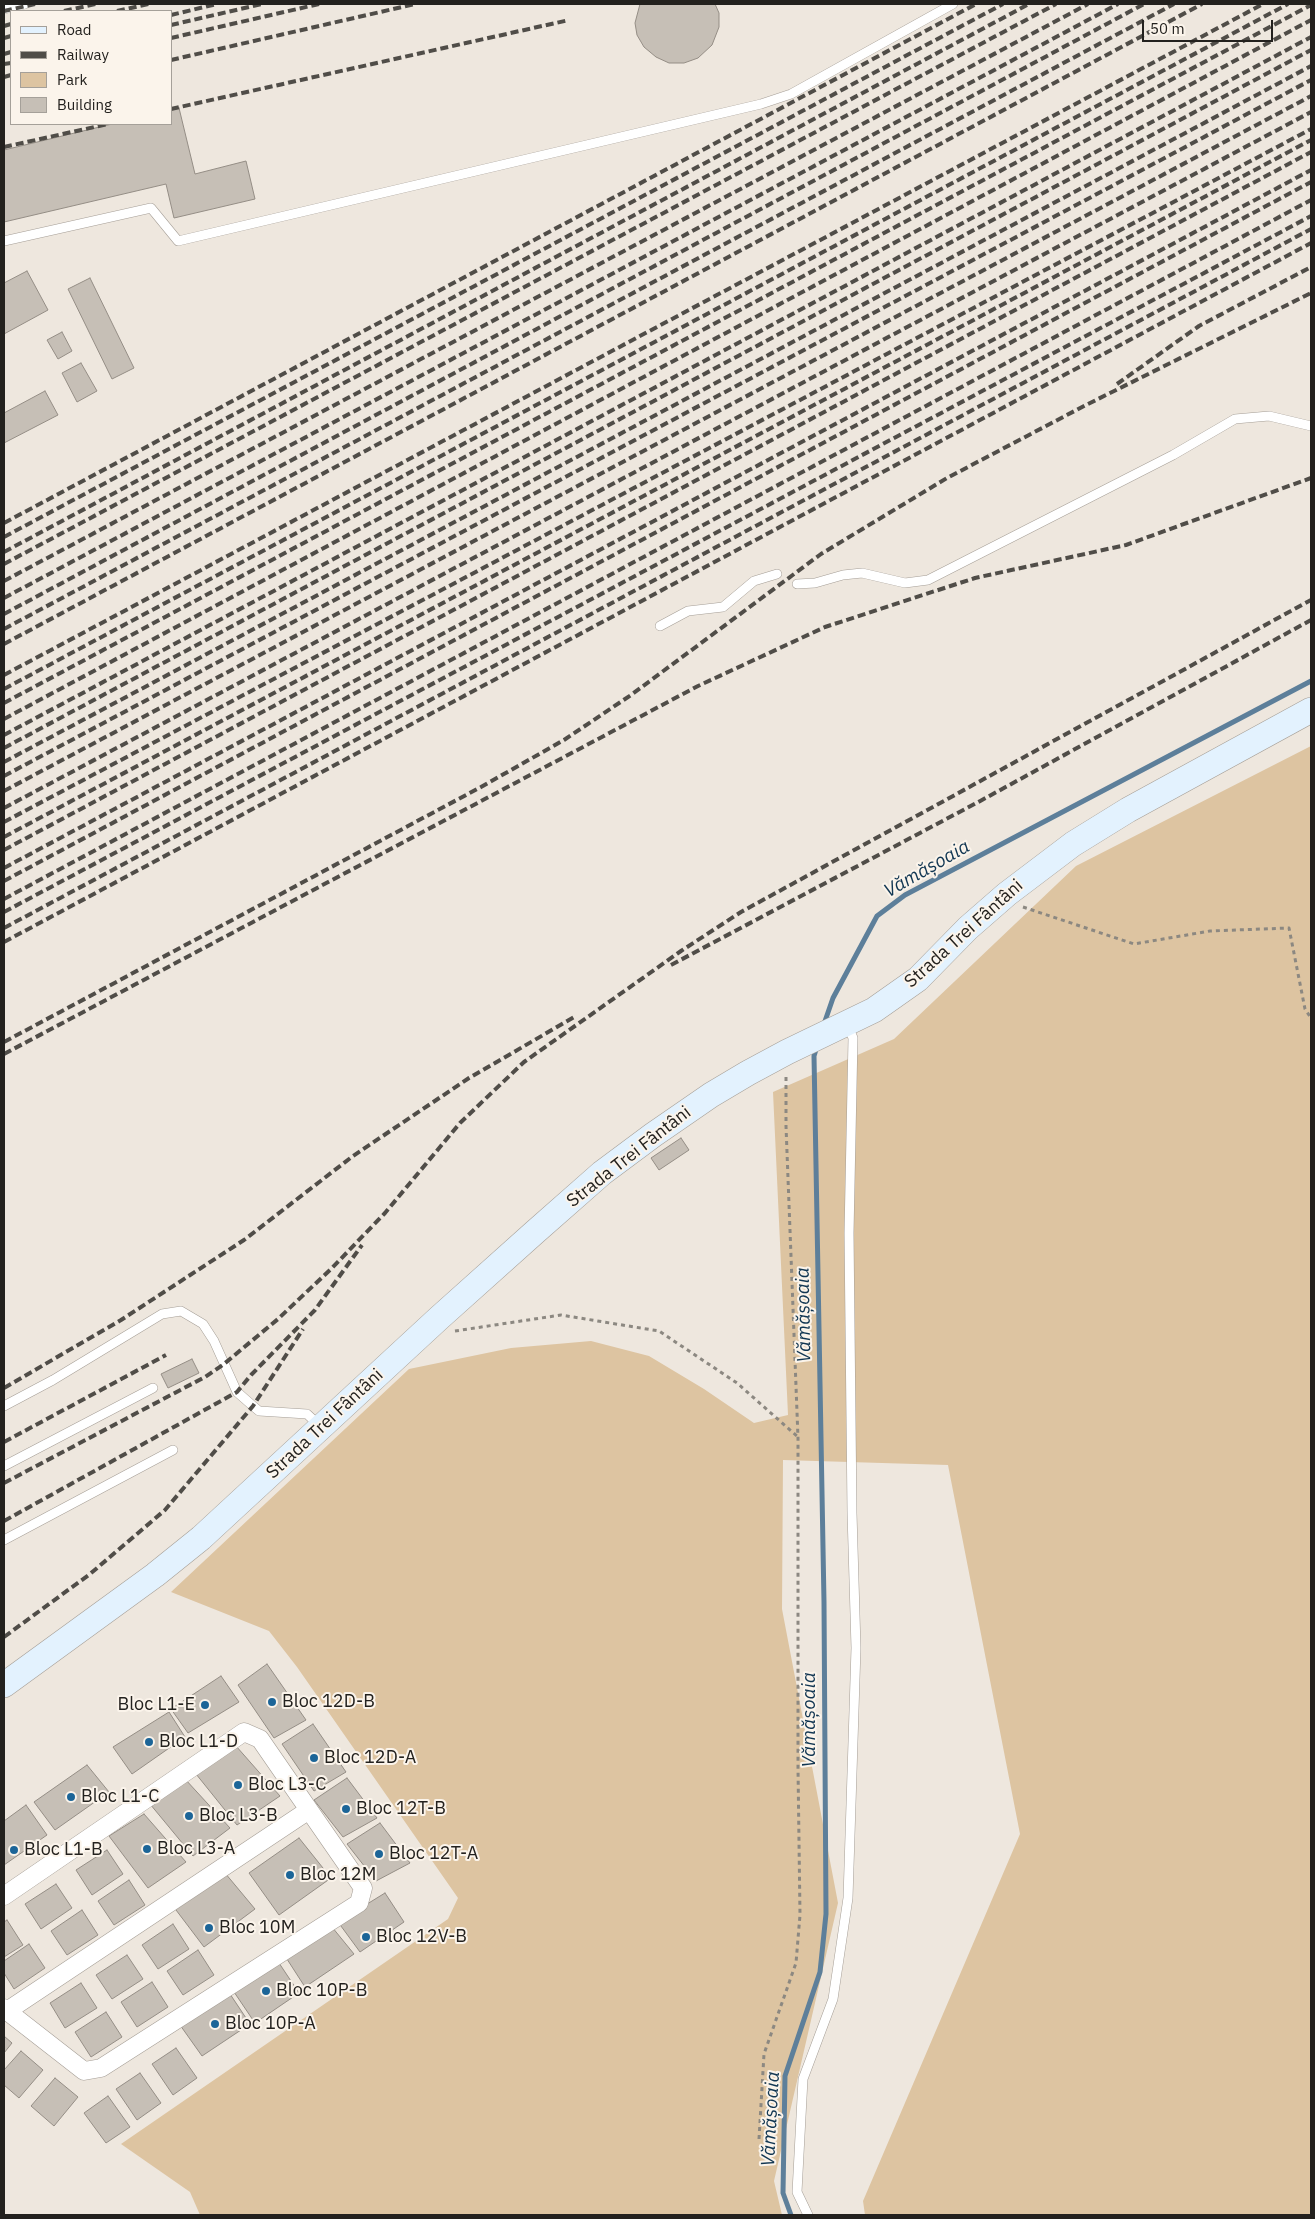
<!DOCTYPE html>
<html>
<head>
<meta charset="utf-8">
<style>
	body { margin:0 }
	#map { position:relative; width:1315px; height:2219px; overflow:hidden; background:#eee7de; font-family:"IBM Plex Sans",sans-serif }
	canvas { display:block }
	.frame { position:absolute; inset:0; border:5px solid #23211e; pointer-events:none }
	.legend { position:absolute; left:10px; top:10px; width:162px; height:115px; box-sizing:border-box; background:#fbf4eb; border:1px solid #a5a099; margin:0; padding:6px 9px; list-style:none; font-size:15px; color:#23211e }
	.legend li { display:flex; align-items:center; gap:10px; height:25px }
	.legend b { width:25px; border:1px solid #a5a099 }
	.scale { position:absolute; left:1142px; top:20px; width:131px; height:22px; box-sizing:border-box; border:2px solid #23211e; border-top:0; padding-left:6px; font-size:15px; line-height:18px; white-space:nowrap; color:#23211e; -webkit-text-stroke:4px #fbf4eb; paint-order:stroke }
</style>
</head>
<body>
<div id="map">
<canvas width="1315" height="2219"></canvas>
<div class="frame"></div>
<ul class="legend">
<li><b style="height:6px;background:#e3f2fe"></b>Road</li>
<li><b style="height:6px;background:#504d48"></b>Railway</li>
<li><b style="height:14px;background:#ddc4a1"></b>Park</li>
<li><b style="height:14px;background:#c6bfb6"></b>Building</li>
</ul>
<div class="scale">50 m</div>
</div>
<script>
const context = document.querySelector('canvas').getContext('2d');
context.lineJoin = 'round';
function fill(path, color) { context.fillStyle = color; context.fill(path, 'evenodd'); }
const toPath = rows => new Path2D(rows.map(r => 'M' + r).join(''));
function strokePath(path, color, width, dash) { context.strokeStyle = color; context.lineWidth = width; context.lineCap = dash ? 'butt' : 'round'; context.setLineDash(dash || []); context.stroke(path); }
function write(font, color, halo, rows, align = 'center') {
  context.font = font + ' "IBM Plex Sans",sans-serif'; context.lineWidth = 4; context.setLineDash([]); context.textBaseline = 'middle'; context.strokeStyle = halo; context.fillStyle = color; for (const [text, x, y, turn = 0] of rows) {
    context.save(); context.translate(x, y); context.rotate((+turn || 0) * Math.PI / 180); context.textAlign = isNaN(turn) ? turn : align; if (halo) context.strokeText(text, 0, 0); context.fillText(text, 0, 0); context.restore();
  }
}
fill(toPath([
	[1311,746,1311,2215,865,2215,863,2201,1020,1834,948,1465,783,1460,782,1609,838,1903,774,2181,782,2215,200,2215,190,2192,121,2144,448,1919,458,1898,297,1667,269,1631,171,1592,409,1369,511,1348,591,1341,649,1356,704,1389,754,1423,788,1415,773,1092,894,1039,1076,866]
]), '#ddc4a1');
strokePath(toPath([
	[824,1024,833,998,877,916,905,895,1311,681],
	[791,2215,783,2193,785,2076,820,1972,826,1914,824,1602,814,1056,817,1046]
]), '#5d7f9a', 5);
const building = toPath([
	[640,4,715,4,719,13,719,27,712,45,698,58,684,63,669,63,656,57,644,47,637,35,635,23,640,4],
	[179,108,195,174,246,161,255,199,174,218,166,184,4,222,4,150,112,124,171,124,171,110,179,108],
	[27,271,48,310,4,334,4,283,27,271],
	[90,278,134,368,112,379,68,289,90,278],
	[62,332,72,351,58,359,47,340,62,332],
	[81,363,97,391,77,402,62,373,81,363],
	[45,391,58,415,4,443,4,413,45,391],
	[681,1138,689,1150,659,1170,651,1158,681,1138],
	[192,1359,199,1373,168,1388,161,1374,192,1359],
	[267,1664,306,1720,274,1738,238,1685,267,1664],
	[221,1676,239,1702,188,1733,171,1709,221,1676],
	[169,1712,185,1737,132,1774,113,1747,169,1712],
	[313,1724,346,1772,314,1791,282,1744,313,1724],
	[236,1746,280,1796,237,1825,196,1774,236,1746],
	[87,1765,109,1792,55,1830,34,1802,87,1765],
	[347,1778,377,1818,343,1837,314,1800,347,1778],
	[185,1779,230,1828,193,1856,150,1804,185,1779],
	[26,1805,47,1835,4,1865,4,1821,26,1805],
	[144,1814,186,1862,148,1888,109,1836,144,1814],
	[380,1823,410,1863,376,1881,347,1844,380,1823],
	[299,1838,331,1878,279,1915,249,1873,299,1838],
	[107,1850,123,1874,92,1895,76,1870,107,1850],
	[225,1873,255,1909,204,1947,173,1906,225,1873],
	[129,1880,145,1905,114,1925,98,1901,129,1880],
	[56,1884,72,1908,41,1929,25,1904,56,1884],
	[385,1893,404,1922,360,1952,338,1922,385,1893],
	[82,1910,98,1935,67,1955,51,1931,82,1910],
	[7,1920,23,1945,4,1957,4,1922,7,1920],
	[173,1924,189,1949,158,1969,142,1945,173,1924],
	[332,1927,354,1954,305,1987,285,1956,332,1927],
	[29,1944,45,1968,14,1989,4,1973,4,1961,29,1944],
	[198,1950,214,1975,183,1995,167,1971,198,1950],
	[127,1955,143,1979,112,1999,96,1975,127,1955],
	[277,1960,299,1993,255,2023,232,1989,277,1960],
	[152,1982,168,2007,137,2027,121,2002,152,1982],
	[81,1983,97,2008,65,2028,50,2003,81,1983],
	[228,1991,250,2024,202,2056,180,2025,228,1991],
	[106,2012,122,2037,91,2057,75,2032,106,2012],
	[4,2036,12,2043,4,2053,4,2036],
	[176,2048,197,2078,173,2095,152,2064,176,2048],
	[21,2051,43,2070,19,2098,4,2085,4,2070,21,2051],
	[140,2073,161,2103,137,2120,116,2089,140,2073],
	[55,2078,78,2097,54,2126,31,2106,55,2078],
	[108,2096,130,2127,106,2143,84,2113,108,2096]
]);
fill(building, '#c6bfb6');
strokePath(building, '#948d85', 1);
const service = toPath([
	[4,9,25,4],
	[4,241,151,208,178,241,761,104,791,94,953,4],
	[797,584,815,583,843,575,862,573,905,583,928,580,1173,455,1235,419,1269,416,1311,426],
	[660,626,688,611,723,607,754,581,777,574],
	[4,1406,53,1380,162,1314,181,1311,203,1324,214,1341,237,1392,253,1406,259,1411,307,1414,321,1427],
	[4,1466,153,1388],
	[4,1540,173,1450],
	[808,2215,797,2192,803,2079,833,1999,848,1898,856,1648,852,1513,849,1233,853,1038,847,1024]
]);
const minor = toPath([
	[4,1896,244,1732,260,1739,309,1810],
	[4,2008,7,2011,84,2071,101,2068,359,1903,363,1888,309,1810,7,2011]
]);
const secondary = toPath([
	[4,1685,155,1575,201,1538,439,1318,535,1232,602,1173,653,1135,711,1095,748,1073,787,1052,874,1010,918,979,968,928,1007,894,1073,844,1128,810,1311,710]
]);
strokePath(service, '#a59e96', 10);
strokePath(minor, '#a59e96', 19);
strokePath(secondary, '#a59e96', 26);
strokePath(toPath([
	[1023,907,1134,944,1210,931,1289,928,1305,1009,1311,1018],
	[455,1331,561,1315,659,1331,737,1383,798,1437],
	[759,2139,764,2054,796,1963,800,1915,798,1768,798,1438,786,1126,786,1075]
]), '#8c8881', 3, [4, 4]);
strokePath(service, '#fff', 9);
strokePath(minor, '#fff', 18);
strokePath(secondary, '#e3f2fe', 25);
strokePath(toPath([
	[4,11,35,4],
	[64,11,96,4],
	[117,11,149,4],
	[171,15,217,4],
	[171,25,262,4],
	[4,26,11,24],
	[4,38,11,36],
	[171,38,319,4],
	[4,54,11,52],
	[171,60,415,4],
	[4,64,11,63],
	[4,77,11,75],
	[171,109,569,20],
	[4,147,108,124],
	[1117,384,1199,326,1311,267],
	[4,523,976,4],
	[4,537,1003,4],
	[4,552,1029,4],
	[4,564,1056,4],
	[4,581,1088,4],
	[4,598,1118,4],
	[4,614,1144,4],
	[4,629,1174,4],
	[4,644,1202,4],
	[4,675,1263,4],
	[4,689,1288,4],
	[4,703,1311,5],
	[4,719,1311,20],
	[4,735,1311,37],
	[4,748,1311,50],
	[4,762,1311,66],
	[4,776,1311,80],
	[4,791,1311,96],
	[4,808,1311,112],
	[4,822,1311,129],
	[4,837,1311,140],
	[4,850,1311,152],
	[4,868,1311,170],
	[4,881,1311,182],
	[4,899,1311,200],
	[4,912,1311,216],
	[4,928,1311,229],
	[4,942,1311,243],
	[671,965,982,800,1311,620],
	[4,1042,481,787,564,740,631,695,821,554,947,478,1086,405,1311,293],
	[4,1054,698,686,825,627,975,578,1126,545,1311,478],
	[4,1388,121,1320,244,1240,353,1156,469,1078,576,1016],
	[4,1442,166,1355],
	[4,1483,205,1377,224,1364,278,1319,332,1268,385,1213,460,1123,524,1062,681,951,741,912,1311,600],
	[4,1521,237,1392,251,1375,315,1310,362,1245],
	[4,1637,90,1574,165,1510,253,1406,303,1329]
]), '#504d48', 4, [8, 4]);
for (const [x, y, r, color] of [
	[272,1702,5,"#1c6598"],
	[205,1705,5,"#1c6598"],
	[149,1742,5,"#1c6598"],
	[314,1758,5,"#1c6598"],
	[238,1785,5,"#1c6598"],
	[71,1797,5,"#1c6598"],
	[346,1809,5,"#1c6598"],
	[189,1816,5,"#1c6598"],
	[147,1849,5,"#1c6598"],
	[14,1850,5,"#1c6598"],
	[379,1854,5,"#1c6598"],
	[290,1875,5,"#1c6598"],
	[209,1928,5,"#1c6598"],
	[366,1937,5,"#1c6598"],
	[266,1991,5,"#1c6598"],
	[215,2024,5,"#1c6598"]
]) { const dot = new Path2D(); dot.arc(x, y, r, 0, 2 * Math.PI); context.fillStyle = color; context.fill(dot); strokePath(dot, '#fbf4eb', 2); }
write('18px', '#23211e', '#fbf4eb', [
	["Strada Trei Fântâni",964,934,-42],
	["Strada Trei Fântâni",629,1157,-38],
	["Strada Trei Fântâni",325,1424,-43]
]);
write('18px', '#23211e', '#fbf4eb', [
	["Bloc 12D-B",282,1702],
	["Bloc L1-E",195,1705,"right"],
	["Bloc L1-D",159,1742],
	["Bloc 12D-A",324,1758],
	["Bloc L3-C",248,1785],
	["Bloc L1-C",81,1797],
	["Bloc 12T-B",356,1809],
	["Bloc L3-B",199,1816],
	["Bloc L3-A",157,1849],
	["Bloc L1-B",24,1850],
	["Bloc 12T-A",389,1854],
	["Bloc 12M",300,1875],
	["Bloc 10M",219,1928],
	["Bloc 12V-B",376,1937],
	["Bloc 10P-B",276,1991],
	["Bloc 10P-A",225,2024]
], 'left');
write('italic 19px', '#113652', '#fbf4eb', [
	["Vămășoaia",927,869,-30],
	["Vămășoaia",804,1315,-91],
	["Vămășoaia",810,1720,-90],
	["Vămășoaia",771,2119,-87]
]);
</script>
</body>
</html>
